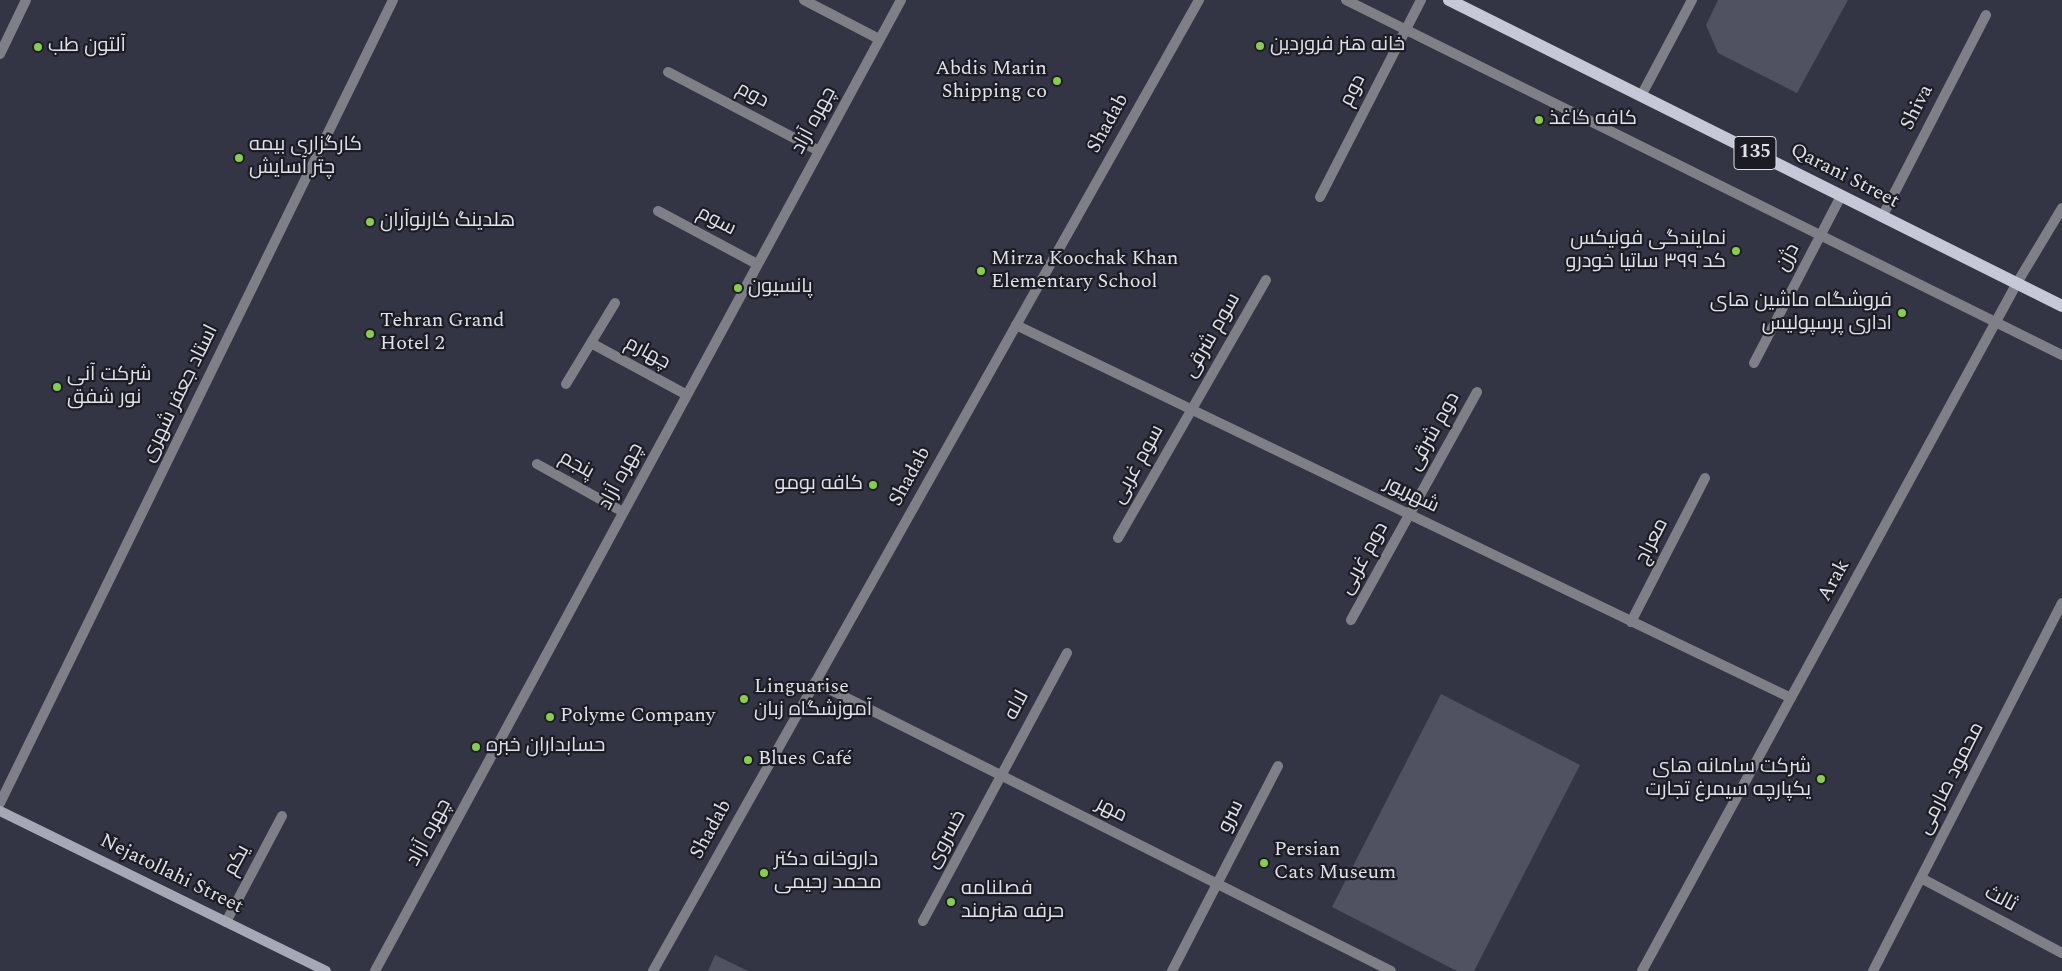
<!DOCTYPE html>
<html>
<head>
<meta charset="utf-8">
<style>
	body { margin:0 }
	canvas { display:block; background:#333444 }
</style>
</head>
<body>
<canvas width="2062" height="971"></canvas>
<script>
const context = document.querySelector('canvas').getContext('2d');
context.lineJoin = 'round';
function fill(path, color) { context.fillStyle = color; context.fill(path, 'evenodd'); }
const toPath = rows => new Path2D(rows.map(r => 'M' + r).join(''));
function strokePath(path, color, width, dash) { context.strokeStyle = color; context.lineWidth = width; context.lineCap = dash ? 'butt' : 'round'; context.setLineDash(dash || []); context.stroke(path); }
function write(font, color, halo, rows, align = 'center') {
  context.font = font + ' Spectral,Cairo,serif'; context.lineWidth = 4.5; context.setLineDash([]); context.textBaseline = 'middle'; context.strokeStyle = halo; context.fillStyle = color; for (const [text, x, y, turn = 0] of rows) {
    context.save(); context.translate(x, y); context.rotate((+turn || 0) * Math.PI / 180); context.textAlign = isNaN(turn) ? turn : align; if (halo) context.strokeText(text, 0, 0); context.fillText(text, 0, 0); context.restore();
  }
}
fill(toPath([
	[1718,0,1848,0,1797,93,1718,53,1706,25],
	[1441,694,1580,765,1474,971,1457,971,1332,907],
	[715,955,748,971,708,971]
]), '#505161');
strokePath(toPath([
	[1346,0,2062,355]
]), '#7e7f87', 10);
strokePath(toPath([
	[804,0,879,39],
	[0,54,26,0],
	[668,72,819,151],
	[1641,96,1692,0],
	[1320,197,1421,0],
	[658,211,757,264],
	[1882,217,1986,15],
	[1016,325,1791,698],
	[591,343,687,395],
	[1754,363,1841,196],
	[566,384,615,303],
	[537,464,623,512],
	[1118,538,1266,280],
	[1351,620,1477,392],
	[1631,622,1705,478],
	[815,682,1391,971],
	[0,803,393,0],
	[1921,878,2062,953],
	[923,921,1067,653],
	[226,922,282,816],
	[375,971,901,0],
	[1172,971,1278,766],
	[1642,971,2017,283,2062,208],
	[1873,971,2062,603]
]), '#7e7f87', 10);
strokePath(toPath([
	[653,971,1199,0]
]), '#7e7f87', 10);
strokePath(toPath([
	[0,811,326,971]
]), '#a7a8b5', 10);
strokePath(toPath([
	[1449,0,2062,306]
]), '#c6c8d8', 12);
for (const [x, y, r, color] of [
	[1260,46,5,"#88cf49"],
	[38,47,5,"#88cf49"],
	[1057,81,5,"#88cf49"],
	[1539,120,5,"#88cf49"],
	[239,158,5,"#88cf49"],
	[370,222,5,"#88cf49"],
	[1736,251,5,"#88cf49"],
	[981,271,5,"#88cf49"],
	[738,288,5,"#88cf49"],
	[1902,313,5,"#88cf49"],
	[370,334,5,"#88cf49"],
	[57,387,5,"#88cf49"],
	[873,485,5,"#88cf49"],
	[744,699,5,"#88cf49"],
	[550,717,5,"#88cf49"],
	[476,747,5,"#88cf49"],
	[748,760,5,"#88cf49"],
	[1821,779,5,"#88cf49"],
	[1264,863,5,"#88cf49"],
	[764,873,5,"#88cf49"],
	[951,902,5,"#88cf49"]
]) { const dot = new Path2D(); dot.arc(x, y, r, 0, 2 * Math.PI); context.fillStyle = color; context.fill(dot); strokePath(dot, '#1c1c24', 2); }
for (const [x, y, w] of [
	[1755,153,42]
]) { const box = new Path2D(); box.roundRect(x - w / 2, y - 16.5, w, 33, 4); context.fillStyle = '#1c1c24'; context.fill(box); strokePath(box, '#e1e1ec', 1); }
write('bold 19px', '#e1e1ec', null, [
	["135",1755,153]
]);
write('20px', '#e1e1ec', '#1c1c24', [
	["خانه هنر فروردین",1270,46],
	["آلتون طب",48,47],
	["Abdis Marin",1047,70,"right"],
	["Shipping co",1047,93,"right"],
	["کافه کاغذ",1549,120],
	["کارگزاری بیمه",249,146],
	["چتر آسایش",249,169],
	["هلدینگ کارنوآران",380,222],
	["نمایندگی فونیکس",1726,240,"right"],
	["کد ۳۹۹ ساتیا خودرو",1726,263,"right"],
	["Mirza Koochak Khan",991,260],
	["Elementary School",991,283],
	["پانسیون",748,288],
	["فروشگاه ماشین های",1892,302,"right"],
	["اداری پرسپولیس",1892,325,"right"],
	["Tehran Grand",380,322],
	["Hotel 2",380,345],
	["شرکت آنی",67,376],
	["نور شفق",67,399],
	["کافه بومو",863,485,"right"],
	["Linguarise",754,688],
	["آموزشگاه زبان",754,711],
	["Polyme Company",560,717],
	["حسابداران خبره",486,747],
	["Blues Café",758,760],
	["شرکت سامانه های",1811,768,"right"],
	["یکپارچه سیمرغ تجارت",1811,791,"right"],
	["Persian",1274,851],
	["Cats Museum",1274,874],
	["داروخانه دکتر",774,861],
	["محمد رحیمی",774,884],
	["فصلنامه",961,890],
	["حرفه هنرمند",961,913]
], 'left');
write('20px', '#e1e1ec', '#1c1c24', [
	["دوم",1354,91,-63],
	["دوم",752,96,28],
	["Shiva",1918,108,-63],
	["چهره آزاد",815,121,-62],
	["Shadab",1109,124,-61],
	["Qarani Street",1844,177,27],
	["سوم",716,222,28],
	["دژن",1789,258,-62],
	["سوم شرقی",1213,336,-60],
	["چهارم",647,354,28],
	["استاد جعفر شهری",181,394,-64],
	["دوم شرقی",1435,432,-61],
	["سوم غربی",1139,465,-61],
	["پنجم",576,466,29],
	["چهره آزاد",622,477,-62],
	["Shadab",911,477,-61],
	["شهریور",1411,496,26],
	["معراج",1653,542,-63],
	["دوم غربی",1365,559,-61],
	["Arak",1835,581,-61],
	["لاله",1018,706,-62],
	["محمود صارمی",1952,779,-63],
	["مهر",1111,811,27],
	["سرو",1232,817,-63],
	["Shadab",712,830,-61],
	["چهره آزاد",430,833,-62],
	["خسروی",947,840,-62],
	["یکم",238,861,-62],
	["Nejatollahi Street",171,875,26],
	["ثالث",2000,900,28]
]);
</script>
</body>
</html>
